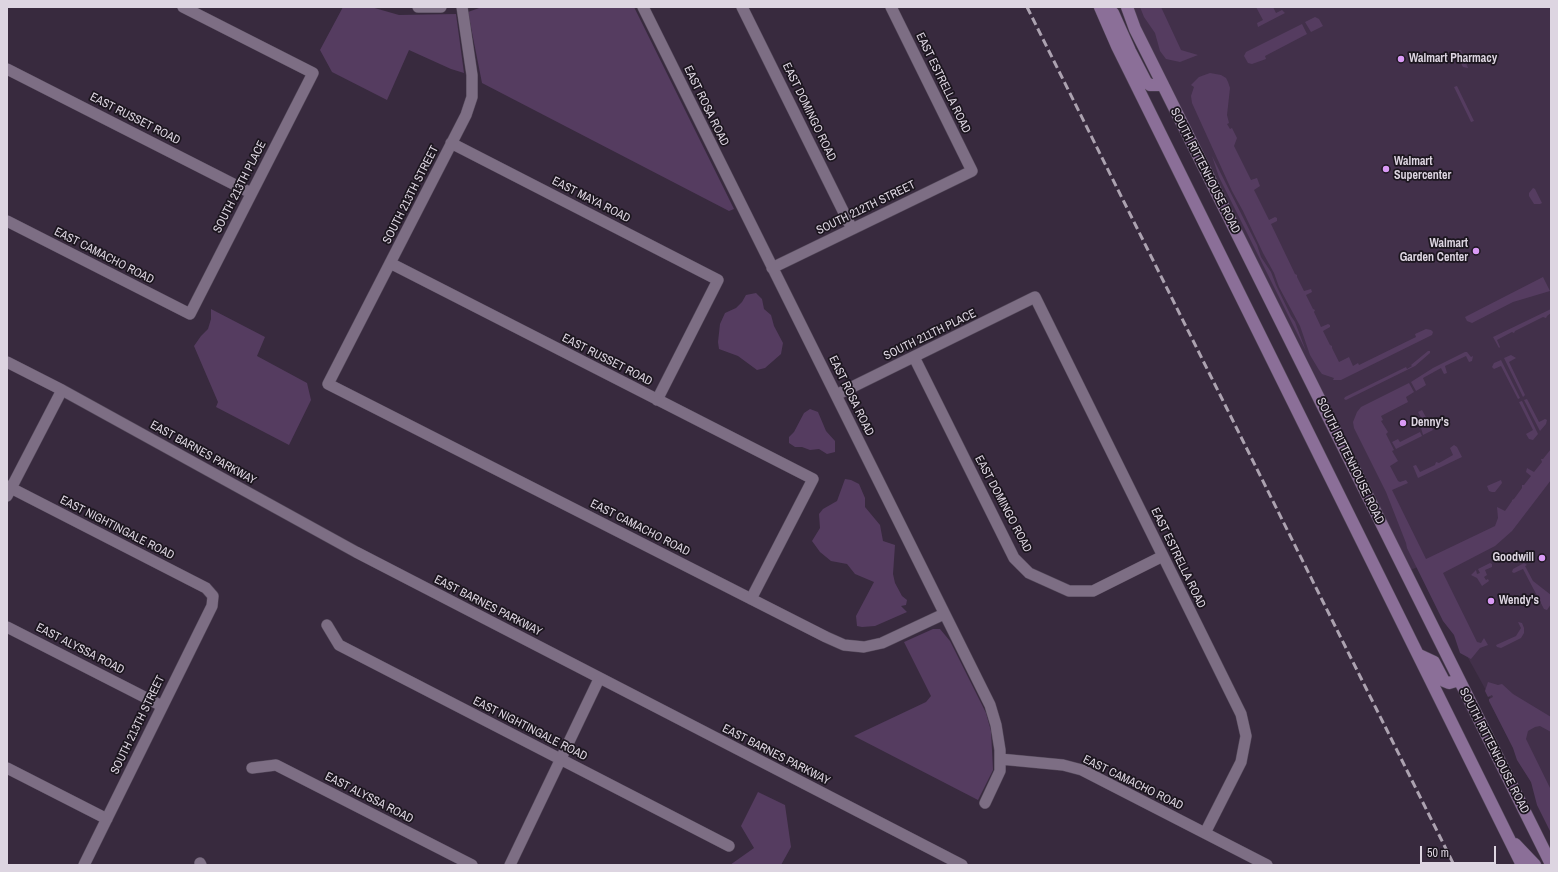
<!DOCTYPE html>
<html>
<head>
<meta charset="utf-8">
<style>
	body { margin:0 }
	#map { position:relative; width:1558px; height:872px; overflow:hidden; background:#382a3e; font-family:"Archivo Narrow",sans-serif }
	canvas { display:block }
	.frame { position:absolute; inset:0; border:8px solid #ddd5e1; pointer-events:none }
	.scale { position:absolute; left:1420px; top:846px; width:76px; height:18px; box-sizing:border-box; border:2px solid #ddd5e1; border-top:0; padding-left:5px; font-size:12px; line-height:14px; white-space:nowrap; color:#ddd5e1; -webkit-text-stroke:3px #1c161f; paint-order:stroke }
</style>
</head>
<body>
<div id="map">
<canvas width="1558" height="872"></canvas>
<div class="frame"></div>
<div class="scale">50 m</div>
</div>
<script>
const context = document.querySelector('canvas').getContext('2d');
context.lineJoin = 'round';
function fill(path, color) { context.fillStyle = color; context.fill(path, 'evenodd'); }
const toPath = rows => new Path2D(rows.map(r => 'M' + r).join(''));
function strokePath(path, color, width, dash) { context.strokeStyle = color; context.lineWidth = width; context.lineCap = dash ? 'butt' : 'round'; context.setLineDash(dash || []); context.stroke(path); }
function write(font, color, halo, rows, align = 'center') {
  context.font = font + ' "Archivo Narrow",sans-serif'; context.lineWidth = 3.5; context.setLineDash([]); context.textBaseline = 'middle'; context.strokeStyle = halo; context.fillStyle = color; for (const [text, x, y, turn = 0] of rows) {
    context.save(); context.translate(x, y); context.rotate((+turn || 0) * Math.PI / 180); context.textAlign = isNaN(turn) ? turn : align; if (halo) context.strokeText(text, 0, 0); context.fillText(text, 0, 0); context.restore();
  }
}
fill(toPath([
	[1127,7,1551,7,1551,824,1493,703,1418,567,1405,572]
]), '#42304a');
fill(toPath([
	[343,7,371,7,399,15,456,14,464,73,451,69,409,50,387,100,332,72,320,50],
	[482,7,634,7,734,209,729,211,482,83,468,12],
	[1140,7,1161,7,1181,50,1198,55,1180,62,1166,59,1160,51,1155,33,1144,17],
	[1256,7,1273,7,1276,13,1282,10,1285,13,1258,27,1257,23,1263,20],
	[1315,17,1319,19,1323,26,1311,32,1305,22],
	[1302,24,1307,34,1265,56,1266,59,1252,64,1248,63,1244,56,1246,52],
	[1459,50,1461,50,1468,68,1463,67,1457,56],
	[1210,73,1221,75,1226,78,1228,82,1230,88,1227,115,1229,123,1227,124,1230,129,1232,128,1237,138,1234,146,1251,180,1257,178,1260,186,1254,190,1269,220,1275,217,1277,218,1277,221,1271,224,1295,274,1297,275,1297,277,1304,291,1311,289,1312,292,1306,295,1313,309,1315,310,1314,312,1321,327,1328,324,1330,325,1330,327,1323,331,1330,345,1332,346,1332,348,1339,362,1349,357,1353,366,1358,363,1359,365,1416,337,1415,334,1426,329,1431,330,1433,332,1432,335,1341,380,1333,380,1334,378,1322,374,1319,370,1310,355,1300,326,1279,287,1274,273,1263,253,1243,211,1232,191,1192,103,1191,96,1194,87,1191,85,1199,77],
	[1457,86,1474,121,1471,122,1454,87],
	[1212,156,1257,245,1261,257,1271,272,1276,285,1291,316,1295,322,1306,351,1219,177],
	[1533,188,1535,189,1542,203,1540,204,1534,204,1529,196,1529,193],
	[1543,277,1550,291,1513,302,1472,323,1467,321,1465,317],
	[756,293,762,299,764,309,771,315,774,326,783,343,781,354,765,368,757,370,738,356,719,349,718,342,720,324,725,313,736,308,742,302,746,295],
	[211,309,265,337,257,356,307,383,311,400,289,445,216,407,218,402,194,346,201,336,208,329,211,319],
	[1551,309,1551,313,1547,316,1546,318,1543,317,1515,331,1514,333,1512,332,1497,340,1500,347,1499,348,1493,337],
	[1428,351,1430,351,1430,353,1415,366,1346,400,1344,399,1345,397,1406,367,1407,369,1412,366,1411,365],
	[1465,352,1467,352,1471,357,1473,356,1472,361,1469,362,1466,356,1445,366,1447,373,1444,374,1441,368,1423,378,1426,385,1416,391,1411,382,1433,368],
	[1511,355,1516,358,1509,362,1525,395,1523,397,1504,358],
	[1501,360,1520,398,1518,399,1501,366,1494,369,1492,367,1494,363],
	[1409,383,1414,392,1406,397,1408,402,1381,416,1383,420,1381,421,1388,432,1386,434,1394,450,1392,451,1398,461,1390,466,1398,481,1400,482,1406,480,1408,483,1392,490,1426,559,1495,526,1498,518,1497,507,1505,511,1512,501,1512,500,1514,499,1522,488,1522,485,1524,485,1531,476,1526,472,1527,468,1534,472,1542,462,1541,459,1543,459,1551,449,1551,480,1512,531,1495,546,1443,573,1477,642,1481,643,1484,638,1488,645,1480,648,1471,659,1460,653,1454,635,1443,621,1407,548,1406,543,1386,492,1354,428,1353,422,1357,412,1361,407],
	[1527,399,1539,422,1545,419,1547,420,1546,424,1540,431,1524,400],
	[1522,401,1538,434,1533,440,1529,439,1526,434,1533,430,1519,402],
	[810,409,818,412,826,431,835,441,835,452,827,454,819,449,810,450,802,447,795,447,789,443,789,437,794,432,804,413],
	[1422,410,1433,430,1423,435,1421,428,1425,425,1418,412],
	[1420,432,1422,436,1396,449,1392,442,1398,439,1400,442],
	[1454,445,1457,447,1462,457,1418,478,1413,466,1416,465,1420,472,1435,465,1436,462,1439,463,1453,455,1450,448],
	[845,479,851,480,859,484,865,498,865,507,880,525,883,541,895,545,893,574,895,583,902,596,907,600,906,605,901,606,907,612,875,626,862,627,857,626,856,616,874,582,855,574,847,564,831,561,820,552,812,541,820,528,819,514,823,509,837,501],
	[1501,480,1502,483,1495,492,1492,492,1489,491,1487,486],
	[1490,563,1492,564,1492,567,1485,570,1487,575,1484,577,1486,580,1488,579,1489,581,1482,586,1477,578,1471,575,1476,570,1477,574,1480,573,1478,569],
	[1524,563,1527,565,1525,566,1533,581,1551,595,1551,604,1547,610,1544,609,1523,569,1514,573,1512,572,1513,569],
	[1518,622,1522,623,1524,628,1524,633,1521,638,1501,648,1497,647,1496,645,1516,636,1521,628],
	[933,629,940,629,950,641,986,713,991,731,993,770,978,800,854,736,926,702,931,696,904,642],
	[1488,682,1498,685,1502,684,1513,694,1551,717,1551,732,1540,726,1535,727,1528,731,1526,739,1551,790,1551,833,1537,805,1531,782,1517,760,1513,748,1489,701,1489,699,1493,697,1492,695,1488,697,1485,691],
	[758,792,785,805,791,847,781,865,730,865,754,848,741,826]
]), '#553c60');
const minor = toPath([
	[418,7,441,7],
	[462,7,472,75,472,97,466,115,328,384,826,637,844,645,864,647,882,643,944,614],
	[643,7,990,705,996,725,1000,750,1000,771,985,803],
	[742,7,852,229],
	[7,69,251,193],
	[451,143,718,280,657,400],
	[7,221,190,314,313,73,183,7],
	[390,263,813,479,751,599],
	[772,268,972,171,891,7],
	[914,357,1014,558,1029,573,1069,591,1093,591,1163,556],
	[7,362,62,390,356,552,962,865],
	[836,395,1035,297,1241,714,1246,736,1241,762,1205,833],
	[7,486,206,588,213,596,212,606,84,865],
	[7,496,62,390],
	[327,625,339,645,729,846],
	[7,627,162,706],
	[1000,759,1063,765,1082,770,1267,865],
	[7,768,107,819],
	[252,768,276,765,472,865],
	[200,863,201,865],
	[510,865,599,679]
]);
const secondary = toPath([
	[1100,7,1117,46,1522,865],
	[1103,7,1113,13,1130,51,1146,82,1150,85,1163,85],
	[1127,7,1135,29,1149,57,1551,864],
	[1419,655,1434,662,1444,681,1449,683,1459,680],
	[1515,844,1535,865]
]);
strokePath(minor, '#54495a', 12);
strokePath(secondary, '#54495a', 13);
strokePath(minor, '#7d6e84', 11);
strokePath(secondary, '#8b6f98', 12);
strokePath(toPath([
	[1027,7,1454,865]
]), '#aca2b0', 3, [8, 4]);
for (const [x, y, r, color] of [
	[1401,59,4,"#da9af6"],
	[1386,169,4,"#da9af6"],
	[1476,251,4,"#da9af6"],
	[1403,423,4,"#da9af6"],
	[1542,558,4,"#da9af6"],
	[1491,601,4,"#da9af6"]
]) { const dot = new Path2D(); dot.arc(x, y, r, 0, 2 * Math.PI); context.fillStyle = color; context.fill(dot); strokePath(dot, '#1c161f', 1.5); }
write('bold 12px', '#ddd5e1', '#1c161f', [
	["Walmart Pharmacy",1409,59],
	["Walmart",1394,162],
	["Supercenter",1394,176],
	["Walmart",1468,244,"right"],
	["Garden Center",1468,258,"right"],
	["Denny's",1411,423],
	["Goodwill",1534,558,"right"],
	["Wendy's",1499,601]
], 'left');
write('12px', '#ddd5e1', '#1c161f', [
	["EAST ESTRELLA ROAD",943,83,64],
	["EAST ROSA ROAD",706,106,64],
	["EAST DOMINGO ROAD",809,112,64],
	["EAST RUSSET ROAD",135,119,27],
	["SOUTH RITTENHOUSE ROAD",1205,171,63],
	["SOUTH 213TH PLACE",240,187,-63],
	["SOUTH 213TH STREET",411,195,-63],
	["EAST MAYA ROAD",591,200,27],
	["SOUTH 212TH STREET",866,208,-26],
	["EAST CAMACHO ROAD",104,256,27],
	["SOUTH 211TH PLACE",930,335,-26],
	["EAST RUSSET ROAD",607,360,27],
	["EAST ROSA ROAD",851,396,64],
	["EAST BARNES PARKWAY",203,453,29],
	["SOUTH RITTENHOUSE ROAD",1350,461,64],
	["EAST DOMINGO ROAD",1003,504,62],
	["EAST NIGHTINGALE ROAD",117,528,27],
	["EAST CAMACHO ROAD",640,528,27],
	["EAST ESTRELLA ROAD",1178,558,64],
	["EAST BARNES PARKWAY",488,606,27],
	["EAST ALYSSA ROAD",80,649,27],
	["SOUTH 213TH STREET",138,725,-64],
	["EAST NIGHTINGALE ROAD",530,729,27],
	["SOUTH RITTENHOUSE ROAD",1494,751,63],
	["EAST BARNES PARKWAY",776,755,27],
	["EAST CAMACHO ROAD",1133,783,26],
	["EAST ALYSSA ROAD",369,798,27]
]);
</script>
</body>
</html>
